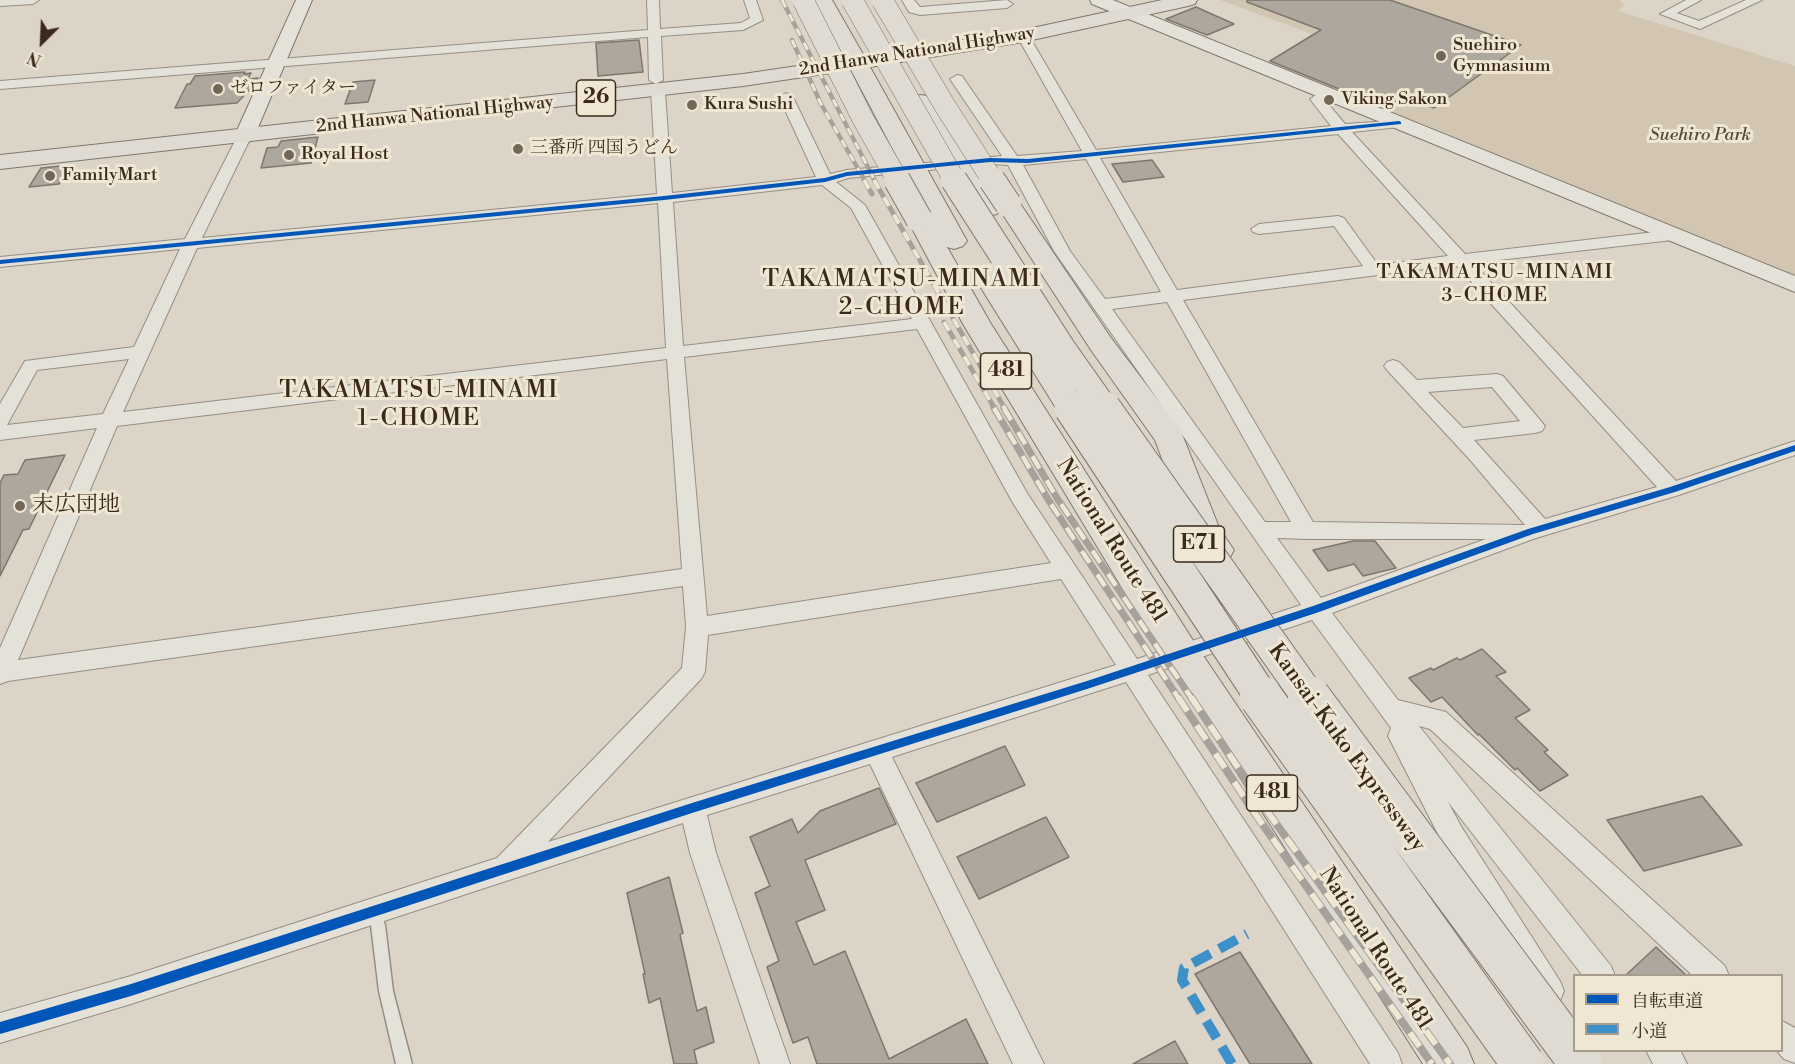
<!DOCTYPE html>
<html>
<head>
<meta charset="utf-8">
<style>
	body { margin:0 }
	#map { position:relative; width:1795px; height:1064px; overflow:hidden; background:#dcd4c6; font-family:"Libre Bodoni","Noto Serif JP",serif }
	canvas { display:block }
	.legend { position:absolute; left:1573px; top:974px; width:210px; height:78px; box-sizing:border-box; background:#efe6d3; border:2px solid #a79b89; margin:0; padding:8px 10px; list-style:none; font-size:18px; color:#3b2a1b }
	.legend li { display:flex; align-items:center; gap:12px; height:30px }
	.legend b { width:30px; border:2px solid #a79b89 }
	.north { position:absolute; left:12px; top:12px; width:60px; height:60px; -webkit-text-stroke:4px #efe6d3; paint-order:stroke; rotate:204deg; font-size:16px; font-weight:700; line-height:24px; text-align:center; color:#3b2a1b }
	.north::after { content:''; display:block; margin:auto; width:21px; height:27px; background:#3b2a1b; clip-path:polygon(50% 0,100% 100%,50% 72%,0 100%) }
</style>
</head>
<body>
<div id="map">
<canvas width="1795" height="1064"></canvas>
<ul class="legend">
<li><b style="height:8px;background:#0057b8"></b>自転車道</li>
<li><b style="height:8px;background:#3e90c9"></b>小道</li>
</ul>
<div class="north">N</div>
</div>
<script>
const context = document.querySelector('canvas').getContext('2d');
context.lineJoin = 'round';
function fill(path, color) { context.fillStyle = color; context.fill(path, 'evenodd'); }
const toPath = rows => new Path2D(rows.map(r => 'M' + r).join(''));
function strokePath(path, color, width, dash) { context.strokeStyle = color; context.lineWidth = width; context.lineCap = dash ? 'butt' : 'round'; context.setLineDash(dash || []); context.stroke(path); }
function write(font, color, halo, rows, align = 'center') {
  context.font = font + ' "Libre Bodoni","Noto Serif JP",serif'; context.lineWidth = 6; context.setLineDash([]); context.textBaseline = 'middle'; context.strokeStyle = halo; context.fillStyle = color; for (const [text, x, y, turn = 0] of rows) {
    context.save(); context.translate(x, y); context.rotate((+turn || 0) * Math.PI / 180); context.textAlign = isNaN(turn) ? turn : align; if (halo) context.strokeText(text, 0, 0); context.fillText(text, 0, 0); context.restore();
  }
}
fill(toPath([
	[1220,0,1619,0,1624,5,1618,11,1795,66,1795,277,1428,126,1267,63,1312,34]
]), '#d2c6b2');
const building = toPath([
	[1247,0,1390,0,1521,45,1434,108,1404,96,1386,108,1270,61,1321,30,1247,2,1247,0],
	[1196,7,1234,24,1207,35,1166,19,1196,7],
	[639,40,643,72,598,76,596,43,639,40],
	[245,72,244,74,251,73,248,79,258,78,255,84,237,103,175,108,187,84,190,84,195,76,245,72],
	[375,80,368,102,345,104,353,82,375,80],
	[318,137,311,163,261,168,267,148,278,147,281,141,318,137],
	[1152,160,1164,177,1123,182,1112,164,1152,160],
	[70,165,59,184,29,187,41,168,70,165],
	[65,455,29,529,23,530,0,576,0,483,4,475,18,474,25,460,65,455],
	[1353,541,1375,541,1396,568,1363,576,1354,564,1328,571,1313,550,1353,541],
	[1482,649,1506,672,1496,676,1530,710,1515,718,1548,750,1544,752,1568,775,1540,791,1517,768,1515,770,1479,734,1478,735,1442,697,1431,702,1409,678,1431,668,1433,670,1457,658,1460,660,1482,649],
	[1005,746,1025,785,937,822,916,783,1005,746],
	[879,788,896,824,805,860,825,910,796,922,814,965,845,951,889,1059,966,1019,988,1064,817,1064,808,1037,793,1043,767,967,779,961,755,893,770,886,750,837,792,819,798,833,820,811,879,788],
	[1702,796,1742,845,1644,871,1607,820,1702,796],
	[1046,817,1069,857,979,899,957,857,1046,817],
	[669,877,683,933,680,935,697,1011,706,1007,714,1042,694,1050,697,1064,674,1064,660,998,649,1003,643,974,645,974,627,893,669,877],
	[1656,947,1686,975,1626,975,1656,947],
	[1240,952,1305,1053,1312,1064,1250,1064,1195,974,1240,952],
	[1175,1041,1188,1064,1133,1064,1175,1041]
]);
fill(building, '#aea79d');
strokePath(building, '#7e776d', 1.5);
const lane = toPath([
	[378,918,383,920,385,925,393,991,412,1064,396,1064,379,991,371,925,373,920,378,918]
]);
const street = toPath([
	[0,0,39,0,33,4,0,6,0,0],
	[647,0,659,0,660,29,741,23,750,18,744,0,756,0,763,20,743,30,661,36,663,80,656,84,649,80,648,37,0,89,0,81,648,30,647,0],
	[902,0,914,0,920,7,1007,0,1013,4,1007,8,920,15,909,12,902,0],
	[1686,0,1701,0,1677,13,1699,21,1746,0,1762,0,1700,29,1660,14,1686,0],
	[1023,32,1029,36,1096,150,1331,126,1310,99,1325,89,1332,93,1325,100,1345,124,1404,120,1406,123,1399,127,1352,132,1465,254,1672,230,1678,232,1680,235,1678,238,1672,240,1473,263,1676,481,1795,441,1795,455,1679,495,1536,538,1332,613,1398,700,1446,712,1725,966,1729,976,1693,976,1430,729,1419,726,1611,966,1615,976,1583,976,1448,802,1462,828,1560,981,1564,991,1560,1001,1550,1005,1540,1001,1444,846,1388,736,1391,728,1312,620,1148,675,1398,1053,1402,1064,1370,1064,1126,682,892,757,1044,1064,1013,1064,870,764,707,815,716,853,790,1064,760,1064,690,853,683,823,131,1004,0,1043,0,1013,131,976,497,858,682,668,686,627,683,586,8,681,0,684,0,648,97,428,0,440,0,404,25,361,134,347,180,249,0,267,0,257,185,239,237,137,244,133,251,137,202,238,657,194,651,91,658,87,665,91,672,193,816,177,779,97,786,93,793,97,830,174,847,170,1002,156,950,79,957,75,962,76,1017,156,1082,151,1017,36,1023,32],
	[1338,134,1448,256,1378,265,1344,218,1338,216,1259,224,1251,229,1253,232,1259,234,1334,226,1363,266,1177,290,1100,158,1338,134],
	[1086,159,1161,292,1105,299,1070,251,1023,165,1086,159],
	[990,164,1008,165,1054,251,1301,605,1137,659,1027,493,865,205,836,182,848,178,990,164],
	[822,185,851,208,912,319,683,346,673,202,822,185],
	[658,203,666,348,123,412,197,248,658,203],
	[1456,265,1657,487,1545,519,1474,440,1535,433,1542,431,1545,426,1503,376,1497,374,1417,380,1399,362,1393,360,1387,362,1384,366,1387,370,1471,461,1525,525,1313,522,1183,300,1456,265],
	[1167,302,1291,522,1265,522,1112,309,1167,302],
	[917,329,1013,503,1051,563,707,616,684,357,917,329],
	[129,359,103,414,7,425,37,370,129,359],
	[667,359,682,569,18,660,117,426,667,359],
	[1492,387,1520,421,1463,428,1428,392,1492,387],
	[1277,538,1307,539,1486,539,1321,598,1277,538],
	[1061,579,1116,665,548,842,701,679,705,672,708,635,1061,579],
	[1782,1021,1795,1028,1795,1063,1784,1059,1776,1050,1782,1050,1782,1021],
	[1646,1050,1680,1050,1687,1064,1653,1064,1646,1050]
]);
const secondary = toPath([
	[296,0,312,0,254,137,251,141,244,143,237,141,234,137,296,0],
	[1090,0,1113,0,1795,276,1795,292,1092,4,1090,0]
]);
const highway = toPath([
	[814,0,832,0,864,56,1023,30,1162,0,1197,0,1195,4,1188,6,1023,42,870,67,967,241,963,246,954,249,947,247,991,324,1194,642,1467,1047,1474,1064,1423,1064,1168,664,963,324,907,219,910,214,919,212,927,214,851,70,743,86,0,169,0,155,743,74,845,59,814,0],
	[920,95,928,96,996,203,999,199,1008,197,1017,199,1111,338,1180,429,1220,530,1234,550,1229,559,1217,563,1205,559,1194,544,1155,440,1091,350,1000,210,997,214,988,216,979,214,976,209,909,101,912,96,920,95]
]);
strokePath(lane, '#958e84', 3);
strokePath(street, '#958e84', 2);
strokePath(secondary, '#7e776d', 2);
strokePath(highway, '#7e776d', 2);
fill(lane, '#e4e1d9');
fill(street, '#e4e1d9');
fill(secondary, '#e4e1d9');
fill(highway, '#dfdbd3');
const railFar3 = toPath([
	[782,0,875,181],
	[792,40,821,104,865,181]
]);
const railFar2 = toPath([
	[864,180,872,194],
	[874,180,1005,409],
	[944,322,995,409]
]);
const railFar1 = toPath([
	[994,408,1049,501,1179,699],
	[1004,408,1057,498,1192,699]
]);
const rail = toPath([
	[1178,697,1256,815,1432,1064],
	[1191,697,1267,811,1450,1064]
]);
strokePath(railFar3, '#a6a29b', 4.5);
strokePath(railFar2, '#a6a29b', 5);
strokePath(railFar1, '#a6a29b', 7);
strokePath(rail, '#a6a29b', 8);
strokePath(railFar3, '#efe6d3', 3, [8]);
strokePath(railFar2, '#efe6d3', 4, [10]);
strokePath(railFar1, '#efe6d3', 4.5, [14]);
strokePath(rail, '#efe6d3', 6, [17]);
const highwayBridgeFar3 = toPath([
	[803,0,863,119,898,181],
	[852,0,955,181],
	[882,0,945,106,993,181]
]);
const highwayBridgeFar2 = toPath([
	[897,180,919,219],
	[954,180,1062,348,1105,409],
	[992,180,1008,204],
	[989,276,1072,409]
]);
const highwayBridgeFar1 = toPath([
	[1071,408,1263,699],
	[1104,408,1310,699]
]);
const highwayBridge = toPath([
	[1261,697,1523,1064],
	[1309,697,1581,1064]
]);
strokePath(highwayBridgeFar3, '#7e776d', 22, []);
strokePath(highwayBridgeFar2, '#7e776d', 28, []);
strokePath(highwayBridgeFar1, '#7e776d', 35, []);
strokePath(highwayBridge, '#7e776d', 44, []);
strokePath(highwayBridgeFar3, '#dfdbd3', 21);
strokePath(highwayBridgeFar2, '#dfdbd3', 26);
strokePath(highwayBridgeFar1, '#dfdbd3', 33);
strokePath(highwayBridge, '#dfdbd3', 42);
strokePath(toPath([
	[1232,1064,1182,980,1184,968,1247,934]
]), '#3e90c9', 10, [20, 10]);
fill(toPath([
	[1399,121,1401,122,1401,124,1028,163,990,162,958,165,847,176,825,182,664,200,0,264,0,260,664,196,825,178,847,172,990,158,1028,159,1399,121],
	[1795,445,1795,451,1675,492,1533,534,1319,612,1087,689,692,813,131,996,0,1034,0,1022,131,984,692,803,1087,681,1313,606,1528,529,1670,487,1795,445]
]), '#0057b8');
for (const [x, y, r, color] of [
	[1441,56,6,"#736657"],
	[218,89,6,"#736657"],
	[1329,100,6,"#736657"],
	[692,105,6,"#736657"],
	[518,149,6,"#736657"],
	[289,155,6,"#736657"],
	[50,176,6,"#736657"],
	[20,506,6,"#736657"]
]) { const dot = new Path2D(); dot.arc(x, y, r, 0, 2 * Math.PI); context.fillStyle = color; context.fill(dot); strokePath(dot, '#efe6d3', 2); }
write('18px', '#3b2a1b', '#efe6d3', [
	["Suehiro",1453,46],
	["Gymnasium",1453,67],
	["ゼロファイター",230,89],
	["Viking Sakon",1341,100],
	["Kura Sushi",704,105],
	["三番所 四国うどん",530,149],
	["Royal Host",301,155],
	["FamilyMart",62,176]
], 'left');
write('18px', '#3b2a1b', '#efe6d3', [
	["2nd Hanwa National Highway",917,52,-9],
	["2nd Hanwa National Highway",435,115,-6]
]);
write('italic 18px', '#574736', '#efe6d3', [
	["Suehiro Park",1700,136]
]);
context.letterSpacing = '1.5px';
write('20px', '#3b2a1b', '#efe6d3', [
	["TAKAMATSU-MINAMI",1495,273],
	["3-CHOME",1495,296]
]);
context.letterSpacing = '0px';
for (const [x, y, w] of [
	[596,98,39],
	[1006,371,51],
	[1199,544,51],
	[1272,793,51]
]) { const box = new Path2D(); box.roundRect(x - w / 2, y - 18, w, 36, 4.5); context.fillStyle = '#efe6d3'; context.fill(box); strokePath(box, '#3b2a1b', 1.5); }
write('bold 21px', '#3b2a1b', null, [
	["26",596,98],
	["481",1006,371],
	["E71",1199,544],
	["481",1272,793]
]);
write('22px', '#3b2a1b', '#efe6d3', [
	["末広団地",32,506]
], 'left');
write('22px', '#3b2a1b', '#efe6d3', [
	["National Route 481",1111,541,58],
	["Kansai-Kuko Expressway",1346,748,54],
	["National Route 481",1375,949,57]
]);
context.letterSpacing = '1.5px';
write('24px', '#3b2a1b', '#efe6d3', [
	["TAKAMATSU-MINAMI",902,280],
	["2-CHOME",902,308],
	["TAKAMATSU-MINAMI",419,391],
	["1-CHOME",419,419]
]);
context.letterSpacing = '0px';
</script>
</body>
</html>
